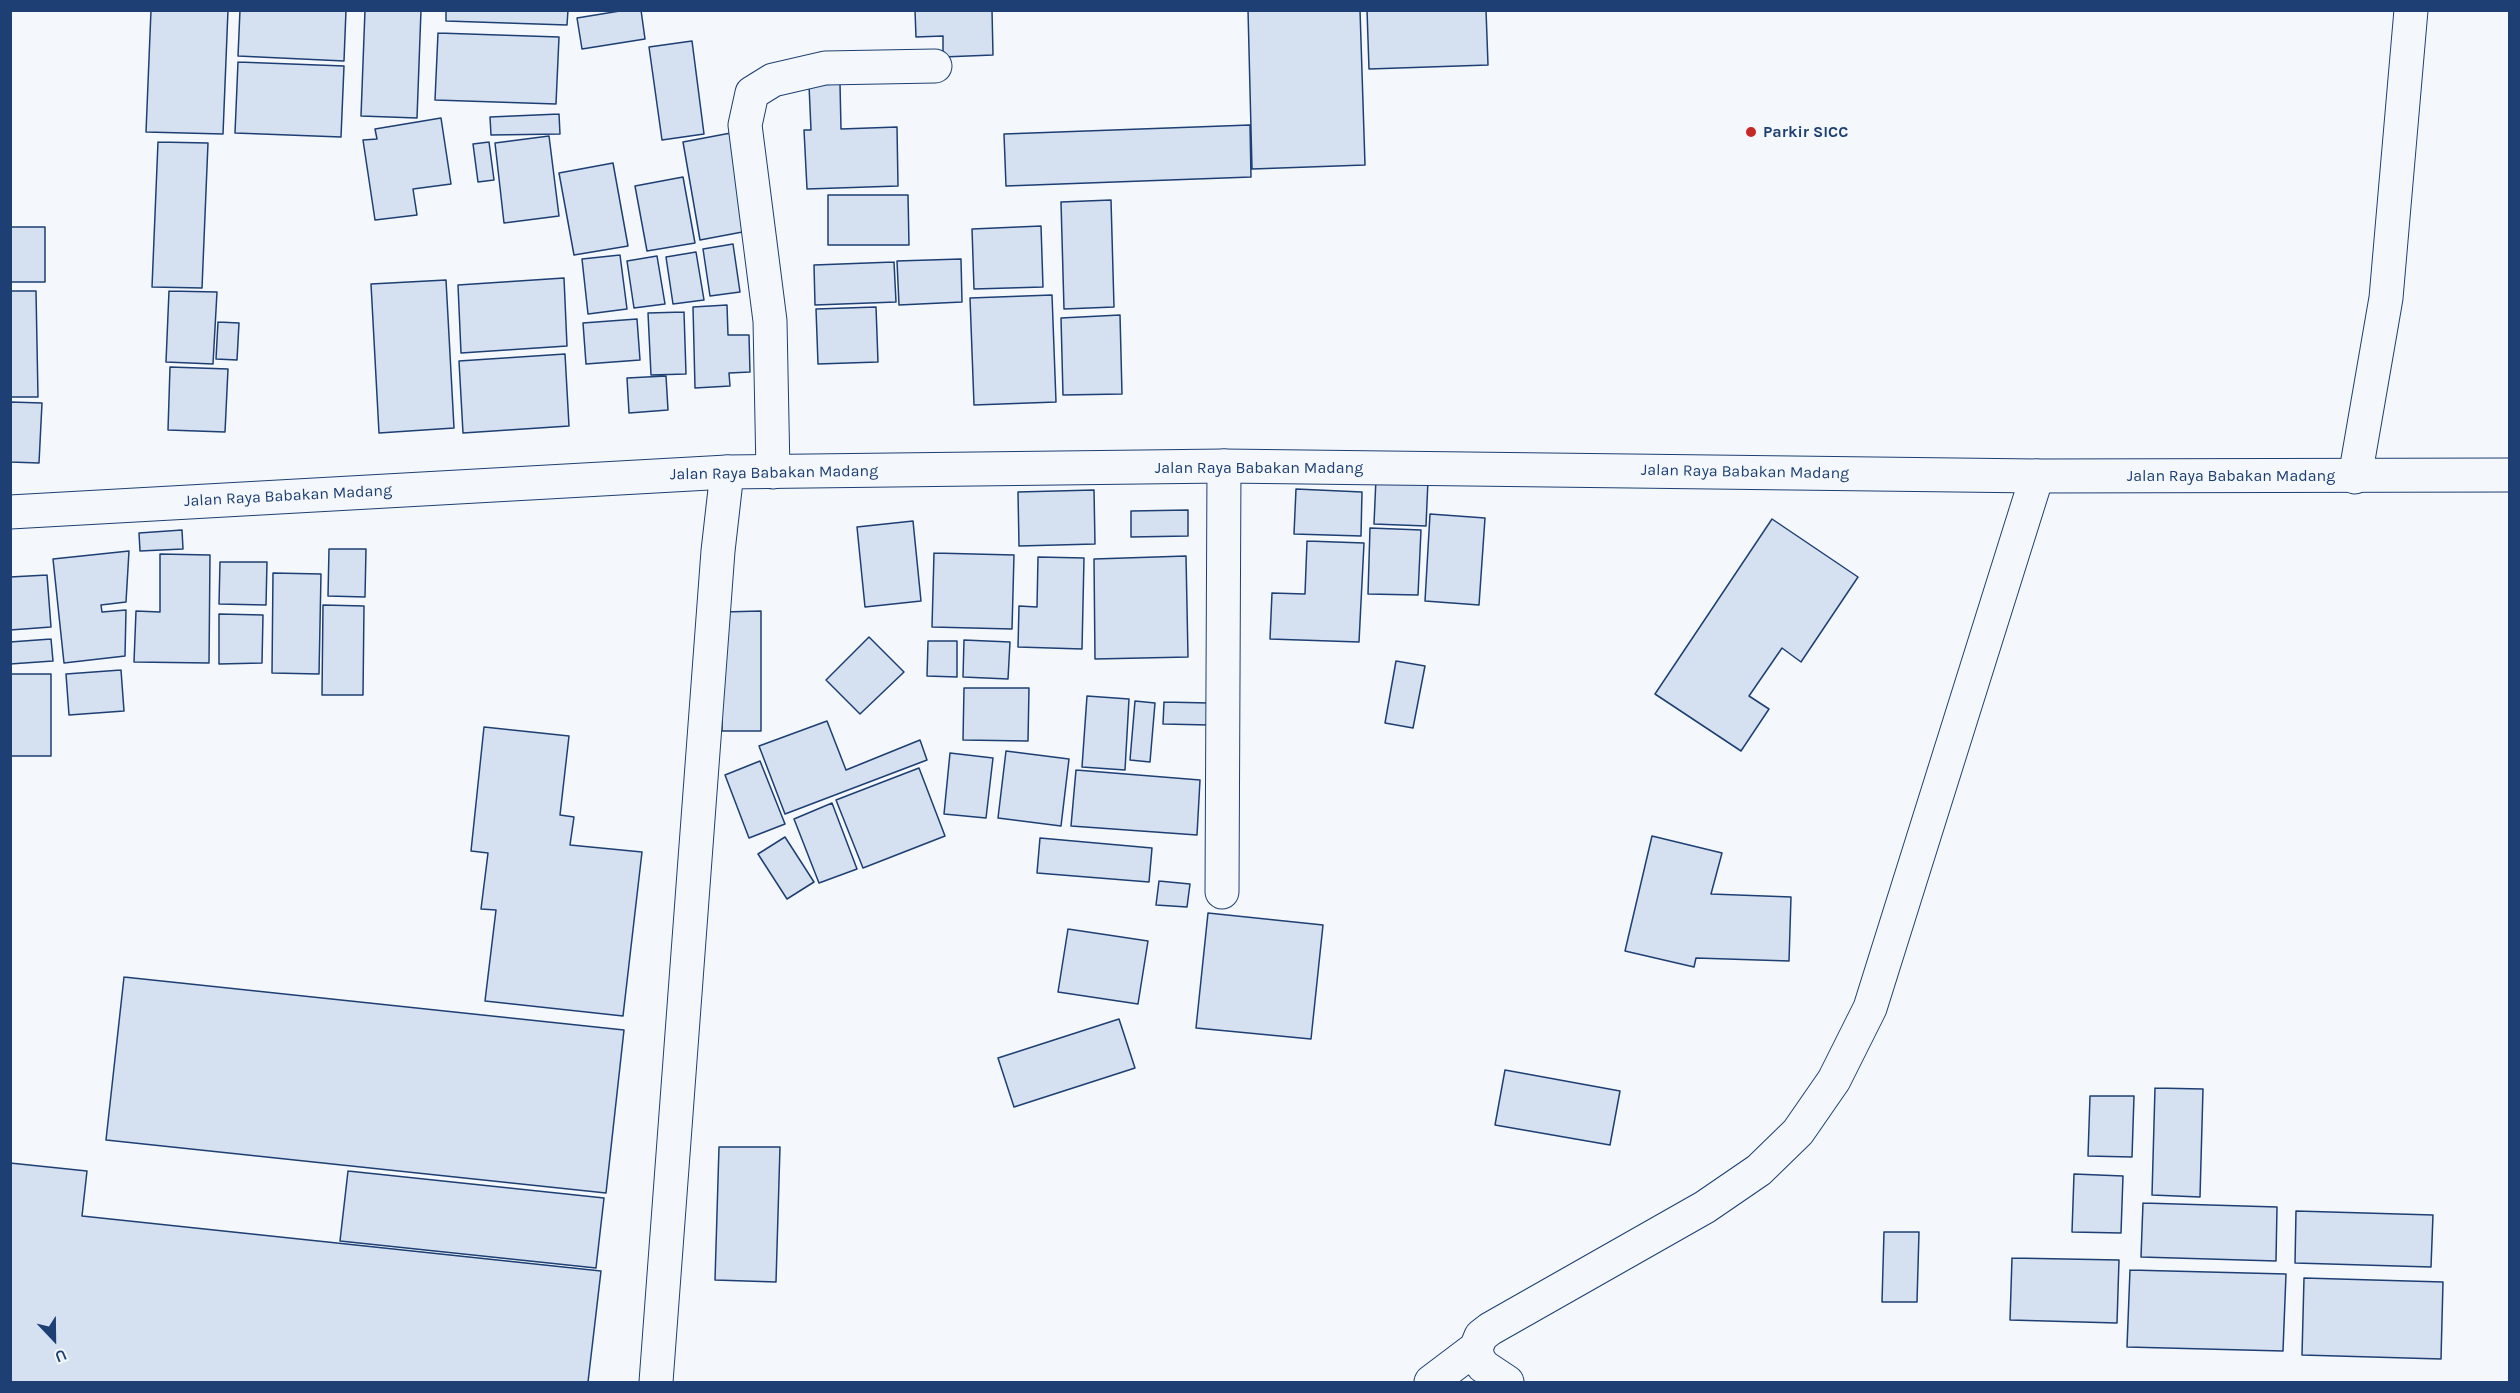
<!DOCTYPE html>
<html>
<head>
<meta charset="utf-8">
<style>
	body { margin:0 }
	#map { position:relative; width:2520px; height:1393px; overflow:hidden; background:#f4f7fb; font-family:Karla,sans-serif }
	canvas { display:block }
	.frame { position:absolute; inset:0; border:12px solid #1d3f73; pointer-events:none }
	.north { position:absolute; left:24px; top:1309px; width:60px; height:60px; -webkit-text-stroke:4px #f4f7fb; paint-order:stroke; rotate:158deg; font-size:16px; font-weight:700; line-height:24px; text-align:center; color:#1d3f73 }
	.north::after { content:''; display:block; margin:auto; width:21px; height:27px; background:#1d3f73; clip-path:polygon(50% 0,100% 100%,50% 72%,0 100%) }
</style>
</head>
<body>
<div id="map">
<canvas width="2520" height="1393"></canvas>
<div class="frame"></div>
<div class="north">U</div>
</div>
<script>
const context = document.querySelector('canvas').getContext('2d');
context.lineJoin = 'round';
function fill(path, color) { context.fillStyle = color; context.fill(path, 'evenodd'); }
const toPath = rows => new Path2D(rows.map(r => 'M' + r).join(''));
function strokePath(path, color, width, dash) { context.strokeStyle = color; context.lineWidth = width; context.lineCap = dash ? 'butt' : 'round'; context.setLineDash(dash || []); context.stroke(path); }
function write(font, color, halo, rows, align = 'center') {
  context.font = font + ' Karla,sans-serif'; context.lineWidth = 4.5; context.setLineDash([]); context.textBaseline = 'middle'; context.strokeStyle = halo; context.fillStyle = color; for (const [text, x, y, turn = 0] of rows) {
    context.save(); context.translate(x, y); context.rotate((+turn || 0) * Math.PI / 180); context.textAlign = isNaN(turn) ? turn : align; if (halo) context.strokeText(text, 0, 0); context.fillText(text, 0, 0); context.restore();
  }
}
const building = toPath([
	[151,10,228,10,223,134,146,132,151,10],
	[240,10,346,10,344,61,238,56,240,10],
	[365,10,421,10,417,118,361,116,365,10],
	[446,10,568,10,567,25,446,21,446,10],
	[626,10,641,10,645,39,582,49,577,18,626,10],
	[915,10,992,10,993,55,943,57,943,36,916,37,915,10],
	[1248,10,1360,10,1365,165,1252,169,1248,10],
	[1367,10,1486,10,1488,65,1369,69,1367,10],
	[438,33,559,37,556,104,435,100,438,33],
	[692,41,704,134,662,140,649,47,692,41],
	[238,62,344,66,341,137,235,133,238,62],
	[840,84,841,129,897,127,898,186,807,189,804,130,811,130,809,85,840,84],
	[559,114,560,134,491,135,490,117,559,114],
	[441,118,451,184,413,189,417,215,375,220,363,140,377,139,375,129,441,118],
	[1250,125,1251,177,1006,186,1004,134,1250,125],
	[736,132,753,230,700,240,683,142,736,132],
	[549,136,559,216,504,223,495,143,549,136],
	[158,142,208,143,202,288,152,287,158,142],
	[489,142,494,180,478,182,473,144,489,142],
	[613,163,628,246,574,255,559,173,613,163],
	[683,177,695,243,647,251,635,186,683,177],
	[828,195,908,195,909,245,828,245,828,195],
	[1111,200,1114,307,1064,309,1061,202,1111,200],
	[1041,226,1043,287,974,289,972,229,1041,226],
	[10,227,45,227,45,282,10,282,10,227],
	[733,244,740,292,710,296,703,249,733,244],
	[696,252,704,300,673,304,666,257,696,252],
	[620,255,627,309,588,314,582,259,620,255],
	[657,256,665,304,634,308,627,261,657,256],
	[961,259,962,302,899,305,897,261,961,259],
	[894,262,896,302,815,305,814,265,894,262],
	[564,278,567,346,461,353,458,285,564,278],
	[446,280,454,428,379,433,371,284,446,280],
	[10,291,36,291,38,397,10,397,10,291],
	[169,291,217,292,213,364,166,362,169,291],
	[1052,295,1056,402,974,405,970,298,1052,295],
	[727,305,728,335,749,335,750,372,729,373,730,386,695,388,693,307,727,305],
	[876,307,878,362,818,364,816,309,876,307],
	[684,312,686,374,651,375,648,313,684,312],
	[1120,315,1122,394,1063,395,1061,318,1120,315],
	[637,319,640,360,586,364,583,323,637,319],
	[218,322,239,323,237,360,216,359,218,322],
	[565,354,569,426,463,433,459,361,565,354],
	[170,367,228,369,225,432,168,430,170,367],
	[666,376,668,410,629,413,627,378,666,376],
	[10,402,42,403,39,463,10,462,10,402],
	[1376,478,1428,480,1426,526,1374,524,1376,478],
	[1296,489,1362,492,1361,536,1294,534,1296,489],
	[1094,490,1095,544,1019,546,1018,492,1094,490],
	[1188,510,1188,536,1131,537,1131,511,1188,510],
	[1430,514,1485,518,1479,605,1425,601,1430,514],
	[1772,519,1858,577,1801,662,1782,648,1749,696,1769,709,1741,751,1655,694,1772,519],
	[913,521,921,601,865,607,857,527,913,521],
	[1370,528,1421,530,1418,595,1368,594,1370,528],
	[182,530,183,549,140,551,139,533,182,530],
	[1307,541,1364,543,1359,642,1270,639,1272,593,1305,594,1307,541],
	[329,549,366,549,365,597,328,596,329,549],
	[129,551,126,602,101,605,102,612,126,610,125,656,64,663,53,559,129,551],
	[934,553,1014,555,1012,629,932,627,934,553],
	[160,554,210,555,209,663,134,662,136,611,160,612,160,554],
	[1186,556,1188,657,1095,659,1094,559,1186,556],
	[1038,557,1084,558,1082,649,1018,647,1019,606,1037,607,1038,557],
	[220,562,267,562,266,605,219,604,220,562],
	[273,573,321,574,319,674,272,673,273,573],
	[47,575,51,627,10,630,10,577,47,575],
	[323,605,364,606,363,695,322,695,323,605],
	[761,611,761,731,722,731,723,612,761,611],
	[219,614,263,615,262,663,219,664,219,614],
	[869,637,904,672,860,714,826,680,869,637],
	[51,639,53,661,10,664,10,642,51,639],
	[964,640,1010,642,1008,679,963,677,964,640],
	[928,641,957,641,957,677,927,676,928,641],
	[1396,661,1425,666,1413,728,1385,723,1396,661],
	[121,670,124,711,69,715,66,674,121,670],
	[10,674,51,674,51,756,10,756,10,674],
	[964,688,1029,688,1028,741,963,740,964,688],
	[1087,696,1129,699,1125,770,1082,767,1087,696],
	[1135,701,1155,703,1150,762,1130,760,1135,701],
	[1164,702,1209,703,1209,725,1163,724,1164,702],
	[827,721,846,770,920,740,927,760,785,814,759,746,827,721],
	[484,727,569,736,560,815,574,817,570,845,642,852,623,1016,485,1001,496,910,481,909,488,853,471,851,484,727],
	[1006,751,1069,759,1061,826,998,818,1006,751],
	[950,753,993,758,986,818,944,814,950,753],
	[760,761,785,824,749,838,725,775,760,761],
	[919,768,945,836,863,868,836,800,919,768],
	[1076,770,1200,780,1197,835,1071,826,1076,770],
	[832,803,857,869,819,883,794,819,832,803],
	[1652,836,1722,853,1711,894,1791,897,1789,961,1696,958,1694,967,1625,951,1652,836],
	[785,837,814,882,787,899,758,854,785,837],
	[1040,838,1152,848,1149,882,1037,873,1040,838],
	[1159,881,1190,884,1187,907,1156,905,1159,881],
	[1208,913,1323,925,1311,1039,1196,1028,1208,913],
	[1068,929,1148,941,1138,1004,1058,992,1068,929],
	[124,977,624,1030,606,1193,106,1140,124,977],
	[1119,1019,1135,1068,1014,1107,998,1058,1119,1019],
	[1505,1070,1620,1091,1610,1145,1495,1125,1505,1070],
	[2155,1088,2203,1089,2200,1197,2152,1195,2155,1088],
	[2090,1096,2134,1096,2132,1157,2088,1156,2090,1096],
	[719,1147,780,1147,776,1282,715,1280,719,1147],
	[10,1163,87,1171,82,1216,601,1271,588,1382,10,1382,10,1163],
	[348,1171,604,1198,596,1268,340,1241,348,1171],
	[2074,1174,2123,1176,2121,1233,2072,1232,2074,1174],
	[2143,1203,2277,1207,2276,1261,2141,1257,2143,1203],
	[2296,1211,2433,1215,2431,1267,2295,1263,2296,1211],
	[1884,1232,1919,1232,1917,1302,1882,1302,1884,1232],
	[2012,1258,2119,1260,2117,1323,2010,1320,2012,1258],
	[2130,1270,2286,1274,2283,1351,2127,1347,2130,1270],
	[2304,1278,2443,1282,2441,1359,2302,1355,2304,1278]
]);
fill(building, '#d5e0f0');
strokePath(building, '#1d3f73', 1.5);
const minor = toPath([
	[773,472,770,321,745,125,752,93,773,80,825,68,935,66],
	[2355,477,2386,298,2411,10],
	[1222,892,1224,466],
	[656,1382,718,551,727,472],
	[1431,1382,1476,1348],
	[1507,1382,1483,1366,1478,1358,1476,1348,1481,1336,1490,1329,1705,1207,1759,1170,1798,1132,1834,1080,1870,1008,2037,476]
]);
const major = toPath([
	[10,512,727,472,1224,466,2037,476,2510,475]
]);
strokePath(minor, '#1d3f73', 35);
strokePath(major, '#1d3f73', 35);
strokePath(minor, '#f4f7fb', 33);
strokePath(major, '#f4f7fb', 33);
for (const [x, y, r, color] of [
	[1751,132,6,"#c62828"]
]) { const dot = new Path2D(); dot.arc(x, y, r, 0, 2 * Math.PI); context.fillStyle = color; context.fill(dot); strokePath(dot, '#f4f7fb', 2); }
write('bold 16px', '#1d3f73', '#f4f7fb', [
	["Parkir SICC",1763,132]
], 'left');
write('16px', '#1d3f73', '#f4f7fb', [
	["Jalan Raya Babakan Madang",1259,468],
	["Jalan Raya Babakan Madang",1745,472,1],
	["Jalan Raya Babakan Madang",774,473,-1],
	["Jalan Raya Babakan Madang",2231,476],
	["Jalan Raya Babakan Madang",288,496,-3]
]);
</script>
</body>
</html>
